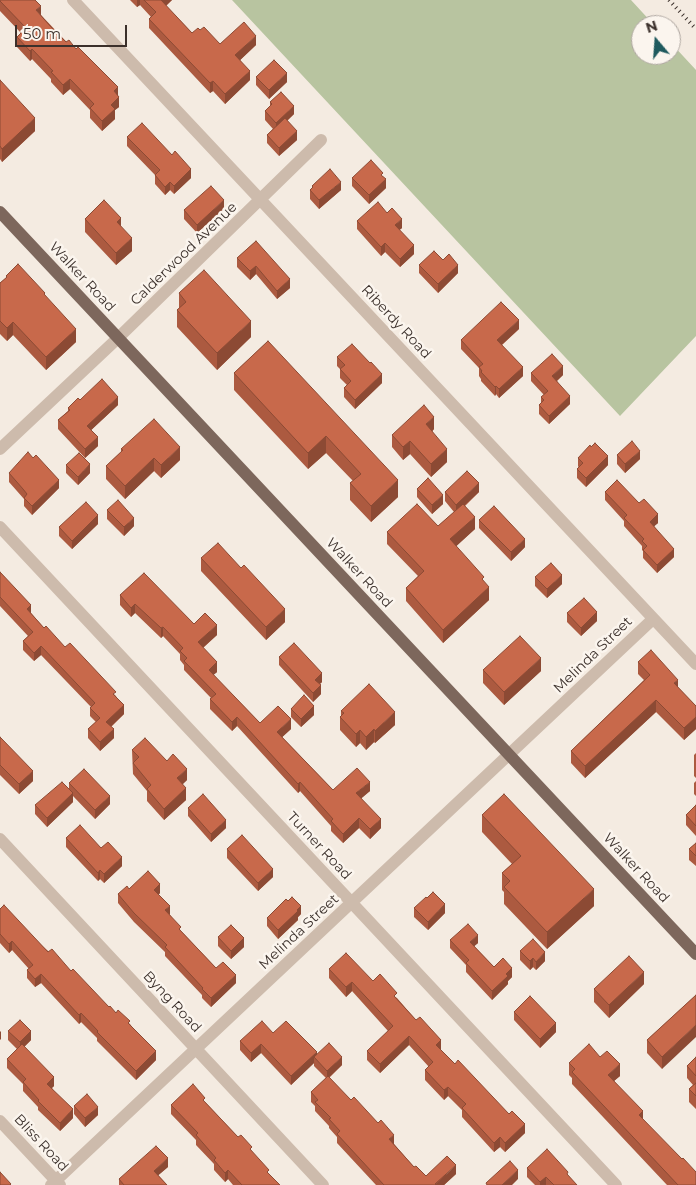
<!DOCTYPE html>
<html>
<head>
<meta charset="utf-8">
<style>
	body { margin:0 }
	#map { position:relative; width:696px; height:1185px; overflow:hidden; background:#f4ebe1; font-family:Montserrat,sans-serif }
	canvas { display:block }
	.north { position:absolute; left:631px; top:15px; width:50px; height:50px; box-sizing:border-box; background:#fbf5ee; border:1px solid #aea6a0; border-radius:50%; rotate:342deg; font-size:14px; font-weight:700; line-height:20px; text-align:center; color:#3b302b }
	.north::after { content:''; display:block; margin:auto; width:18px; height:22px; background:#1f5a5e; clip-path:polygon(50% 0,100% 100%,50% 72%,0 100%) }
	.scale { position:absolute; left:15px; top:25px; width:112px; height:22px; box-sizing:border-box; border:2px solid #3b302b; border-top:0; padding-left:6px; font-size:15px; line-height:18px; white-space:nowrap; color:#3b302b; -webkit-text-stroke:4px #fbf5ee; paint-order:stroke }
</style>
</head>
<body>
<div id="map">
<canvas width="696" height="1185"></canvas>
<div class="north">N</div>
<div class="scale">50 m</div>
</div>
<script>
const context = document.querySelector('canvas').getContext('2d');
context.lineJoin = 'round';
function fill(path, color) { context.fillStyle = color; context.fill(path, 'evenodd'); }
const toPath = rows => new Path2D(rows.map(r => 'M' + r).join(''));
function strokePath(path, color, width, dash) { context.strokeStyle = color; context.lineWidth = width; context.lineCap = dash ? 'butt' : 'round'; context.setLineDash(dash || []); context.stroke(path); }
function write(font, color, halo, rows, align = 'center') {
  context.font = font + ' Montserrat,sans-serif'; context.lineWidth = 5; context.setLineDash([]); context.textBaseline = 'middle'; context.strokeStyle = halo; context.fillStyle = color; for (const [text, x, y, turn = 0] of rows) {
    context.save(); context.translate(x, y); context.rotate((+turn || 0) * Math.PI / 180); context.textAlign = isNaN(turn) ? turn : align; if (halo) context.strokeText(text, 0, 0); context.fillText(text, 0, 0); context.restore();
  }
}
fill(toPath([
	[232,0,631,0,654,25,641,25,641,55,671,55,671,43,696,70,696,336,620,416]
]), '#b8c4a0');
strokePath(toPath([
	[73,0,696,664],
	[0,449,118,338,321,140],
	[0,527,616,1185],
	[0,839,323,1185],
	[0,1121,60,1185],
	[51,1185,653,619]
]), '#cdbbac', 12);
strokePath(toPath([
	[0,212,696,954]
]), '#7d675c', 12);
strokePath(toPath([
	[669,0,696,29]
]), '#3b302b', 4, [1, 4]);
fill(toPath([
	[0,0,41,15,118,96,119,107,115,110,115,119,102,131,90,118,90,110,70,89,63,95,51,82,51,79,32,59,30,61,17,47,17,37,21,33,0,11],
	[130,0,172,0,166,6,192,33,200,30,220,44,256,45,240,60,250,80,225,104,213,91,210,93,149,28,149,19,151,17,140,5,137,7],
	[256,77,287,82,269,99,256,85],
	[0,80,35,131,2,162,0,159],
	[270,102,294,114,287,121,297,140,279,156,267,143,267,135,273,129,265,120,265,111,270,106],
	[127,137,191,178,174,194,170,190,165,195,155,184,155,175,127,146],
	[383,176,386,188,369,204,352,186,352,178],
	[312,186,341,190,319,209,310,199,310,190,312,188],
	[224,209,197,233,184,219,184,210],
	[387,213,402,228,399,230,414,254,400,267,385,252,381,256,357,229,357,221],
	[85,219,121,227,132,251,116,265,85,232],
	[256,241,290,288,277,299,256,274,250,280,237,267,237,258],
	[443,260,458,273,438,293,419,273,419,265],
	[6,276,45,296,76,342,46,370,13,335,7,341,0,334,0,283,6,278],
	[179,293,251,337,217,370,177,327,177,310,179,309],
	[519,329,502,345,523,376,499,398,496,394,495,396,481,381,481,379,479,376,479,368,461,349,461,340],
	[268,341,398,497,371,522,350,500,350,483,353,481,326,453,308,469,234,390,234,373],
	[337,357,382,383,355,409,344,397,344,388,347,385,340,378,340,369,337,366],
	[531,373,563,375,557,381,570,404,549,424,539,414,539,405,541,403,541,397,544,395,531,381],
	[80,400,118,405,91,430,98,446,85,458,58,429,58,420,68,411,68,408],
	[434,429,432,432,447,462,431,477,410,454,403,460,392,447,392,435],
	[121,449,180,460,161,478,154,471,125,499,106,479,106,466,121,452],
	[617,455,640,459,625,473,617,464],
	[578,458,608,465,586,487,577,478,577,469,579,468,578,466],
	[66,465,90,473,78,485,66,473],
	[9,473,59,488,32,515,24,506,24,499,9,482],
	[417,489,443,504,432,514,417,497],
	[445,492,479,492,465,506,475,529,456,546,484,582,489,600,443,643,406,601,406,588,418,576,387,544,387,532,438,526,454,512,445,501],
	[605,492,658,523,654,526,674,557,657,573,643,558,643,551,642,550,642,546,624,526,624,521,605,500],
	[107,510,134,526,124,536,107,519],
	[479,520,525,547,511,561,479,528],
	[98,524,72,549,59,536,59,527],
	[201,558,241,568,285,622,266,640,201,571],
	[0,572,31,613,44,628,116,696,124,714,111,727,114,738,100,751,88,738,88,729,96,722,90,716,90,708,91,707,41,655,34,661,23,650,23,641,28,636,0,606],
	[535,577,562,584,547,598,535,586],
	[120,595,194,624,217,635,203,648,217,672,213,675,260,723,291,729,282,737,333,790,370,791,361,798,381,828,370,839,359,828,343,843,331,831,331,826,300,791,298,793,237,726,232,731,210,709,210,699,211,698,184,670,184,665,180,660,180,654,163,636,161,638,135,613,131,617,120,605],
	[567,613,597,621,581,636,567,622],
	[279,657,322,682,320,684,321,694,313,702,279,665],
	[638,662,678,688,696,706,696,729,684,740,656,712,585,778,571,763,571,751,644,680,638,674],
	[483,670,541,671,504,705,483,683],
	[291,709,314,715,301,727,291,717],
	[341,711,395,725,375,743,374,742,366,750,360,743,356,747,340,730,340,717,341,716],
	[0,737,33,781,19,794,0,775],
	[132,750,187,780,182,784,186,800,164,820,147,801,147,791,133,774],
	[696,753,696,778,694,776,694,755],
	[696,781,696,796,694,794,694,783],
	[69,783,110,804,95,819,73,796,73,802,47,827,35,814,35,805,69,790],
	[696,805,696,836,686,825,686,815],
	[188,808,226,828,211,842,188,816],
	[482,815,594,906,547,949,504,904,504,892,502,890,502,873,512,864,482,832],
	[66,838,101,848,122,866,104,883,100,879,98,881,66,847],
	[696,843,696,866,689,860,689,849],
	[227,849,273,877,258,891,227,858],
	[129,889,160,893,158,895,170,915,181,931,216,968,236,983,211,1007,202,998,202,995,165,956,165,952,134,922,118,903,118,894],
	[414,908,445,913,428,930,414,917],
	[0,909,71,971,109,1007,130,1024,156,1060,136,1080,97,1041,97,1038,81,1022,79,1024,41,983,35,987,27,978,27,970,29,969,12,950,9,953,0,943],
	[301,914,298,917,298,920,278,939,267,926,267,918],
	[218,937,244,947,231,959,218,946],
	[450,940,478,943,474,946,494,967,512,977,508,981,508,984,492,1000,466,972,466,965,450,948],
	[520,951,545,961,536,970,533,967,530,970,520,960],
	[329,969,373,981,397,998,441,1049,441,1050,525,1133,505,1152,500,1147,494,1152,462,1117,462,1110,448,1096,444,1100,425,1080,425,1070,429,1067,409,1045,380,1073,367,1060,367,1051,388,1031,352,991,346,997,329,978],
	[644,984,609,1018,594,1002,594,989],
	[696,995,662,1069,647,1053,647,1040],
	[514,1012,556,1032,540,1048,514,1020],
	[8,1031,31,1040,24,1047,54,1086,52,1088,73,1118,60,1131,38,1110,38,1107,23,1091,23,1084,7,1068,7,1059,17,1049,8,1040],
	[273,1033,317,1055,342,1065,329,1078,394,1144,414,1167,426,1176,456,1174,444,1185,376,1185,337,1143,337,1137,329,1128,329,1126,315,1111,315,1106,311,1102,311,1092,326,1078,314,1066,314,1063,291,1085,261,1053,251,1062,240,1050,240,1041],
	[696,1057,696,1109,689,1102,689,1089,693,1085,687,1078,687,1066],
	[569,1063,620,1076,614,1081,643,1119,696,1185,667,1185,572,1084,572,1078,569,1075],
	[205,1102,252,1152,269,1175,280,1185,233,1185,228,1179,225,1182,214,1170,214,1164,196,1145,196,1140,171,1114,171,1105],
	[74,1106,98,1115,85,1127,74,1114],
	[168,1167,158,1175,167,1185,119,1185,119,1179],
	[527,1168,568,1176,577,1185,535,1185,527,1177]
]), '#ac5a40');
fill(toPath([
	[137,0,140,0,140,5,137,7],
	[162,0,172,0,161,10],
	[41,6,41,16,36,10],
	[256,36,256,45,235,65,235,55],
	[32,49,32,59,30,61,30,51],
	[250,71,250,80,225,104,225,94],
	[287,73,287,82,269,99,269,90],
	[70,79,70,89,63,95,63,85],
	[213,81,213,91,210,93,210,83],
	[118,87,118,97,114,91],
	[119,97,119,107,115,110,115,119,102,131,102,121,111,105],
	[294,106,294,114,276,131,276,123],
	[35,118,35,131,2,162,2,149],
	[297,131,297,140,279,156,279,148],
	[191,169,191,178,174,194,174,186],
	[386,179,386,188,369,204,369,195],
	[170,182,170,190,165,195,165,187],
	[341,182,341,190,319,209,319,200],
	[224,200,224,209,197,233,197,225],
	[121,218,121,231,117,222],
	[402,219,402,228,395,234,395,225],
	[132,238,132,251,116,265,116,253],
	[385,243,385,252,381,256,381,247],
	[414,245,414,254,400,267,400,259],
	[458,265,458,273,438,293,438,284],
	[256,266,256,274,250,280,250,271],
	[290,279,290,288,277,299,277,291],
	[519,320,519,329,497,349,497,340],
	[251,321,251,337,217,370,217,353],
	[13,322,13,335,7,341,7,328],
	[76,329,76,342,46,370,46,357],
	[563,366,563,375,552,385,552,376],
	[523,367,523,376,499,398,499,389],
	[382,374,382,383,355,409,355,400],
	[496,386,496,394,495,396,495,387],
	[570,396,570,404,549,424,549,416],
	[118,397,118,405,87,434,87,426],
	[434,417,434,429,426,437,426,424],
	[326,436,326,453,308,469,308,453],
	[98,437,98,446,85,458,85,449],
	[410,441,410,454,403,460,403,447],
	[180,447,180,460,161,478,161,465],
	[447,449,447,462,431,477,431,464],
	[640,451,640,459,625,473,625,464],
	[608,456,608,465,586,487,586,478],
	[154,458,154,471,125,499,125,486],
	[90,464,90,473,78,485,78,477],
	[59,480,59,488,32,515,32,506],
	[398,480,398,497,371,522,371,506],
	[479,483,479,492,456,513,456,505],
	[443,495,443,504,432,514,432,505],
	[658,514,658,523,650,530,650,522],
	[98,515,98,524,72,549,72,541],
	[475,517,475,529,450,552,450,539],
	[134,518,134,526,124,536,124,527],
	[525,539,525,547,511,561,511,552],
	[674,549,674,557,657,573,657,565],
	[562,575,562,584,547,598,547,589],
	[489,587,489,600,443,643,443,630],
	[135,604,135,613,131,617,131,608],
	[31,605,31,614,27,609],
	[285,609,285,622,266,640,266,627],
	[597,612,597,621,581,636,581,628],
	[217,625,217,635,198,652,198,642],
	[163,627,163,636,161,638,161,628],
	[41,646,41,655,34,661,34,653],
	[541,658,541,671,504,705,504,692],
	[217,662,217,672,209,679,209,670],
	[322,673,322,682,315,688,315,680],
	[678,680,678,691,674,683],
	[321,685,321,694,313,702,313,693],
	[656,700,656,712,585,778,585,766],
	[124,705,124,714,106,731,106,722],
	[314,706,314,715,301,727,301,719],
	[395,712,395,725,375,743,375,731],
	[237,717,237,726,232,731,232,722],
	[696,717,696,729,684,740,684,728],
	[291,719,291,729,277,742,277,732],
	[114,729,114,738,100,751,100,742],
	[374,729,374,742,366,750,366,737],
	[360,730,360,743,356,747,356,734],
	[187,769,187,780,177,790,177,778],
	[33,771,33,781,19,794,19,784],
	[300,782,300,791,298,793,298,784],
	[370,782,370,791,356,803,356,793],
	[186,788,186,800,164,820,164,809],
	[73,793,73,802,47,827,47,818],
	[110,796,110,804,95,819,95,810],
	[359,818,359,828,343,843,343,834],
	[381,819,381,828,370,839,370,829],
	[226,820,226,828,211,842,211,834],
	[122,857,122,866,104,883,104,874],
	[273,869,273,877,258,891,258,883],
	[100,870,100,879,98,881,98,873],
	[160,884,160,893,154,899,154,890],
	[594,889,594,906,547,949,547,932],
	[445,904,445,913,428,930,428,922],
	[170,906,170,915,165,910],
	[301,906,301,914,298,917,298,920,278,939,278,930],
	[478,935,478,943,470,950,470,942],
	[244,938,244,947,231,959,231,951],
	[12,941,12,950,9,953,9,944],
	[545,952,545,961,536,970,536,962],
	[533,958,533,967,530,970,530,961],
	[512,968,512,977,508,981,508,984,492,1000,492,991,506,974],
	[644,972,644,984,609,1018,609,1005],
	[41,974,41,983,35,987,35,979],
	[236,975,236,983,211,1007,211,998],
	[352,982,352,991,346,997,346,987],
	[81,1013,81,1022,79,1024,79,1015],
	[556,1023,556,1032,540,1048,540,1039],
	[696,1025,696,1037,662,1069,662,1057],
	[1,1031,1,1039,0,1040,0,1032],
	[31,1031,31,1040,20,1051,20,1042],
	[409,1036,409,1045,380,1073,380,1064],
	[441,1040,441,1049,436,1054,436,1045],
	[261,1044,261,1053,251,1062,251,1053],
	[156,1051,156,1060,136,1080,136,1071],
	[317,1052,317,1060,314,1057,314,1063,291,1085,291,1076],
	[342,1057,342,1065,327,1079,327,1071],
	[620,1064,620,1076,608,1086,608,1075],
	[54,1077,54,1086,47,1092,47,1084],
	[448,1087,448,1096,444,1100,444,1090],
	[98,1107,98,1115,85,1127,85,1118],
	[73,1109,73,1118,60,1131,60,1123],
	[643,1111,643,1123,639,1115],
	[525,1124,525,1133,505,1152,505,1143],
	[394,1135,394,1144,389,1149,389,1139],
	[500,1137,500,1147,494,1152,494,1143],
	[168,1158,168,1167,154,1179,154,1171],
	[456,1165,456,1174,444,1185,435,1185],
	[228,1170,228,1179,225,1182,225,1173],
	[518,1170,518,1179,512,1185,502,1185],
	[546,1177,546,1185,540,1185,540,1182]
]), '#8c4a34');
const building = toPath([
	[0,0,35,0,41,6,36,10,51,27,66,42,69,40,76,49,78,47,118,87,114,91,119,97,111,105,115,109,102,121,90,108,94,104,70,79,63,85,51,72,53,71,32,49,30,51,17,37,26,28,0,1,0,0],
	[144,0,162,0,161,0,192,33,198,28,200,30,204,27,220,44,244,22,256,36,235,55,250,71,225,94,213,81,210,83,149,19,156,12,144,0],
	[274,60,287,73,269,90,256,77,274,60],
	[0,80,35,118,2,149,0,146,0,80],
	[281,92,294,106,276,123,265,111,272,104,270,102,281,92],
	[285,118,297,131,279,148,267,135,285,118],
	[142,123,172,155,175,151,191,169,174,186,170,182,165,187,155,175,160,170,127,137,142,123],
	[371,160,383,173,381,175,386,179,369,195,352,178,371,160],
	[330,169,341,182,319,200,310,190,313,187,312,186,330,169],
	[211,186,224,200,197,225,184,210,211,186],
	[104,200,121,218,117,222,132,238,116,253,85,219,104,200],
	[378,202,387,213,392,208,402,219,395,225,414,245,400,259,385,243,381,247,357,221,378,202],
	[256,241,290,279,277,291,256,266,250,271,237,258,256,241],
	[434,251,443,260,449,254,458,265,438,284,419,265,434,251],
	[18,264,45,293,44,294,76,329,46,357,13,322,7,328,0,321,0,283,7,277,6,276,18,264],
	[204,270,251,321,217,353,177,310,186,302,179,293,204,270],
	[501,302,519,320,497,340,523,367,499,389,496,386,495,387,481,372,482,371,479,367,483,364,461,340,501,302],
	[268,341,398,480,371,506,350,483,361,474,326,436,308,453,234,373,268,341],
	[352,344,370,363,371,362,382,374,355,400,344,388,351,381,340,369,345,365,337,357,352,344],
	[552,354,563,366,552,376,570,396,549,416,539,405,544,400,541,397,548,391,531,373,552,354],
	[102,379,118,397,87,426,98,437,85,449,58,420,70,410,68,408,78,398,80,400,102,379],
	[424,405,434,417,426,424,447,449,431,464,410,441,403,447,392,435,424,405],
	[154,419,180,447,161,465,154,458,125,486,106,466,123,450,121,449,154,419],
	[632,441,640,451,625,464,617,455,632,441],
	[595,443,608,456,586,478,577,469,583,463,578,458,590,445,591,447,595,443],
	[28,452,33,458,36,455,59,480,32,506,24,498,27,494,23,489,9,473,28,452],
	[79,453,90,464,78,477,66,465,79,453],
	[467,471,479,483,456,505,445,492,467,471],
	[428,478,443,495,432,505,417,489,428,478],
	[617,480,639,503,644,499,658,514,650,522,674,549,657,565,643,550,647,546,642,541,644,539,624,518,627,515,605,492,617,480],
	[118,500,134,518,124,527,107,510,118,500],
	[86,502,98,515,72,541,59,527,86,502],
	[417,504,438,526,463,504,475,517,450,539,484,577,482,579,489,587,443,630,406,588,424,571,387,532,417,504],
	[494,506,525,539,511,552,479,520,494,506],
	[218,543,241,568,244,565,285,609,266,627,201,558,218,543],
	[551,563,562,575,547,589,535,577,551,563],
	[0,572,31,605,27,609,44,628,46,626,65,647,70,643,116,692,113,694,124,705,106,722,114,729,100,742,88,729,100,718,90,708,95,703,41,646,34,653,23,641,33,632,0,597,0,572],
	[144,573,194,624,205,613,217,625,198,642,217,662,209,670,260,723,278,706,291,719,277,732,333,790,357,768,370,782,356,793,381,819,370,829,359,818,343,834,331,821,333,819,300,782,298,784,237,717,232,722,210,699,216,694,184,661,187,658,180,651,183,648,163,627,161,628,135,604,131,608,120,595,144,573],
	[584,598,597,612,581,628,567,613,584,598],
	[520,636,541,658,504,692,483,670,520,636],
	[294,643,322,673,315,680,321,685,313,693,279,657,294,643],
	[651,650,678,680,674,683,696,706,696,717,684,728,656,700,585,766,571,751,650,675,638,662,651,650],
	[369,684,395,712,375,731,374,729,366,737,360,730,356,734,340,717,344,713,341,711,369,684],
	[304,695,314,706,301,719,291,709,304,695],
	[0,737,33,771,19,784,0,765,0,737],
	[145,738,167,761,173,754,187,769,177,778,186,788,164,809,147,789,151,785,133,763,139,757,132,750,145,738],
	[84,769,110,796,95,810,69,783,84,769],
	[62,782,73,793,47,818,35,805,62,782],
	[203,794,226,820,211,834,188,808,203,794],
	[504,794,594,889,547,932,504,887,510,881,502,873,521,856,482,815,504,794],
	[696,805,696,826,686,815,696,805],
	[80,825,101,848,108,842,122,857,104,874,100,870,98,873,66,838,80,825],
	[242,835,273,869,258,883,227,849,242,835],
	[696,843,696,856,689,849,696,843],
	[148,871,160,884,154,890,170,906,165,910,181,927,179,929,216,968,223,962,236,975,211,998,202,989,203,988,165,947,167,945,134,913,118,894,127,886,129,889,148,871],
	[433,892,445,904,428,922,414,908,426,897,427,898,433,892],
	[292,897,301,906,297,910,298,911,278,930,267,918,286,899,288,901,292,897],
	[4,905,48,952,52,949,71,971,73,969,109,1007,110,1006,116,1013,118,1010,130,1021,128,1023,156,1051,136,1071,97,1032,98,1031,81,1013,79,1015,41,974,35,979,27,970,33,965,12,941,9,944,0,934,0,909,4,905],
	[468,924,478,935,470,942,494,967,503,958,512,968,506,974,508,976,492,991,466,963,469,960,450,940,468,924],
	[231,925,244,938,231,951,218,937,231,925],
	[533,939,545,952,536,962,533,958,530,961,520,951,533,939],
	[346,953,373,981,380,974,397,993,394,996,416,1020,420,1017,441,1040,436,1045,455,1064,458,1060,509,1114,512,1111,525,1124,505,1143,500,1137,494,1143,462,1108,466,1104,448,1087,444,1090,425,1070,433,1062,409,1036,380,1064,367,1051,393,1026,352,982,346,987,329,969,346,953],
	[629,956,644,972,609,1005,594,989,629,956],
	[696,995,696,1025,662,1057,647,1040,696,995],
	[530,996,556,1023,540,1039,514,1012,530,996],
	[20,1020,31,1031,20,1042,8,1031,20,1020],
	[262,1021,273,1033,286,1021,317,1052,291,1076,261,1044,251,1053,240,1041,262,1021],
	[329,1043,342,1057,327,1071,314,1057,329,1043],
	[22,1044,54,1077,47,1084,73,1109,60,1123,38,1101,39,1100,23,1082,26,1079,7,1059,22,1044],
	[589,1044,600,1057,607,1051,620,1064,608,1075,643,1111,639,1115,682,1159,683,1158,696,1172,696,1185,678,1185,572,1072,575,1069,569,1063,589,1044],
	[696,1057,696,1076,687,1066,696,1057],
	[328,1076,351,1100,354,1097,378,1123,381,1120,394,1135,389,1139,414,1167,416,1166,426,1176,447,1156,456,1165,435,1184,436,1185,384,1185,337,1134,340,1131,329,1119,331,1118,315,1102,318,1100,311,1092,328,1076],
	[696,1083,696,1096,689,1089,696,1083],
	[193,1084,205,1098,203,1100,238,1137,241,1135,252,1147,250,1149,269,1170,267,1172,280,1185,242,1185,228,1170,225,1173,214,1160,216,1158,196,1135,198,1133,171,1105,193,1084],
	[87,1094,98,1107,85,1118,74,1106,87,1094],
	[156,1146,168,1158,154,1171,167,1185,124,1185,119,1179,156,1146],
	[547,1149,568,1172,567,1174,577,1185,554,1185,546,1177,540,1182,527,1168,547,1149],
	[510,1161,518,1170,502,1185,487,1185,486,1183,510,1161],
	[0,1172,11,1184,10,1185,0,1185,0,1172]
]);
fill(building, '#c8694b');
strokePath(building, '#8c4a34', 1);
write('14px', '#3b302b', '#fbf5ee', [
	["Calderwood Avenue",184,254,-44],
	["Walker Road",82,277,47],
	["Riberdy Road",396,322,47],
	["Walker Road",359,573,47],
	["Melinda Street",593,655,-44],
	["Turner Road",319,846,47],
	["Walker Road",636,868,47],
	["Melinda Street",299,932,-43],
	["Byng Road",172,1002,47],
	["Bliss Road",41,1143,47]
]);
</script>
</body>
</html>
